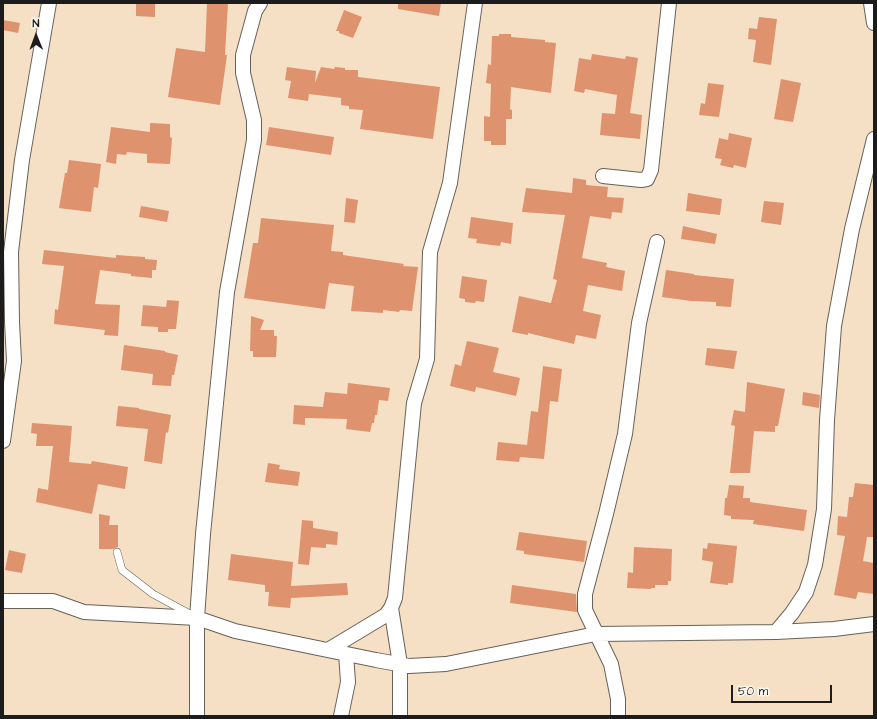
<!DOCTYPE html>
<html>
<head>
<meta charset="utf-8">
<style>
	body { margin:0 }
	#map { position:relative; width:877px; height:719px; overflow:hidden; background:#f5e0c6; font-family:"Architects Daughter",sans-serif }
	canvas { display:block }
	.frame { position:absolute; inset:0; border:4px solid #1c1c1c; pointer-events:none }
	.north { position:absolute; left:16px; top:16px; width:40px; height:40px; -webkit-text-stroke:3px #fbf7ec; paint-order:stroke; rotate:359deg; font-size:11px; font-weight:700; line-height:16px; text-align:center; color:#1c1c1c }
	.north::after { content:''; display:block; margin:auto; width:14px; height:18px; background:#1c1c1c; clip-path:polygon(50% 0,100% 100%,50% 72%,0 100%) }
	.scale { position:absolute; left:731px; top:685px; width:101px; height:18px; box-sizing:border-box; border:2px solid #1c1c1c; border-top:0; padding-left:5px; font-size:12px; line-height:14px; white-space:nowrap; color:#1c1c1c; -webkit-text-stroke:3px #fbf7ec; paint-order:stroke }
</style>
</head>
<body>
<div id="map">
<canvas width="877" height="719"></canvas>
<div class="frame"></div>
<div class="north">N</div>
<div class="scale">50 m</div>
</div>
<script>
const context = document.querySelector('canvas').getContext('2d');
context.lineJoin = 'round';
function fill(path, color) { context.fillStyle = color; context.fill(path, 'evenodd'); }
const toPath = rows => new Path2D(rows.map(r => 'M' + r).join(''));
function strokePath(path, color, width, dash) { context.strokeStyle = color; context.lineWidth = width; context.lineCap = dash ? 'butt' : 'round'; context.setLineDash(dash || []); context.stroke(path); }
fill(toPath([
	[136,3,155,3,155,17,136,16],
	[207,3,228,3,225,55,227,55,220,105,168,97,176,48,205,52],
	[398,3,441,3,439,16,398,9],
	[344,10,362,17,353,38,339,33,339,31,336,31],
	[759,17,777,19,771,65,753,62,756,40,748,39,749,28,757,29],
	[3,20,20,23,18,33,3,30],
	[499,34,511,34,511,37,545,40,545,42,556,43,551,93,511,87,510,109,512,110,512,119,506,119,506,145,491,145,491,141,484,141,484,116,490,117,491,84,486,83,488,64,491,65,492,36,499,36],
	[592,54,625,59,626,56,638,58,630,113,642,115,640,139,600,135,602,113,615,114,617,95,585,89,584,93,574,91,579,58,591,60],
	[287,67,316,71,315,83,321,67,334,69,335,67,345,68,345,70,358,70,358,77,440,87,433,139,360,129,363,110,349,109,349,106,341,105,341,98,309,94,308,101,288,98,291,81,285,80],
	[781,79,801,83,793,122,774,119],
	[708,83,724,85,719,117,699,115,701,103,705,104],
	[150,123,170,124,170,137,172,138,170,164,147,163,147,154,127,152,126,155,117,154,116,164,106,162,111,127,150,132],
	[269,127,334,137,331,155,266,145],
	[729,133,752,138,746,168,734,165,733,168,720,165,722,159,715,158,719,138,728,140],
	[69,160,101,164,98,188,94,187,91,212,59,208,65,173,67,173],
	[573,178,586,180,586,185,608,187,607,197,624,198,622,213,612,212,611,219,590,216,582,258,607,263,606,267,625,271,622,291,588,285,583,311,601,315,596,339,576,335,574,344,528,333,528,335,512,332,519,296,551,303,557,280,553,279,565,215,522,212,526,188,572,193],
	[688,193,722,199,720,215,686,211],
	[346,198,358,200,355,223,344,222],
	[764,201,784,203,781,225,761,222],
	[141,206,169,211,167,222,139,217],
	[471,217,513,223,511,244,501,242,500,246,476,243,477,239,468,238],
	[261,218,334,225,331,251,343,252,343,255,404,264,403,266,418,267,412,311,400,310,399,312,383,310,383,313,351,311,354,286,329,283,325,309,244,298,253,243,258,243],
	[683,226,717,234,715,244,681,239],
	[44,250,116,258,116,255,145,257,145,259,157,260,156,270,152,270,152,278,131,276,131,274,100,270,95,304,120,305,118,336,104,335,105,330,54,324,55,309,58,310,64,266,42,264],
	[666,270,694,274,694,275,734,279,731,307,716,306,716,302,691,301,662,297],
	[462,276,487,280,484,302,476,301,475,303,465,302,465,299,459,298],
	[167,300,179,301,176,329,168,329,168,332,158,332,158,327,141,326,143,305,166,307],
	[251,316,264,320,260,330,274,330,274,336,277,336,276,357,253,357,253,351,250,351],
	[467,341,499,348,493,372,520,378,516,396,476,387,475,392,450,386,455,364,461,366],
	[124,345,165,351,165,352,178,355,174,375,172,375,171,386,152,385,153,374,121,370],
	[707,348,737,351,734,369,705,365],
	[543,366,562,369,558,402,550,401,544,459,520,457,519,462,496,460,498,442,527,445,531,411,538,412],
	[747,382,785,389,778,426,775,426,775,432,754,431,750,473,730,473,735,426,731,425,734,410,745,412],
	[348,383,390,388,388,401,379,400,377,415,375,415,374,423,372,423,370,432,346,429,347,419,305,418,305,425,293,424,294,405,323,407,325,392,347,394],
	[803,392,820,395,819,408,802,405],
	[118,406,139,408,139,409,171,415,168,433,166,432,162,464,144,461,148,429,116,426],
	[32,423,72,426,69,462,91,464,92,461,128,467,125,489,98,484,92,514,36,502,38,488,48,490,53,446,36,446,37,434,31,433],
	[268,463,280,465,279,469,300,472,298,486,265,482],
	[855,483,874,485,874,537,867,537,863,561,874,563,874,594,858,592,856,599,834,595,845,536,837,535,838,516,847,517,849,497,853,497],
	[729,485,744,486,743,498,750,498,750,502,807,510,804,531,753,524,754,520,731,519,731,516,724,515,725,498,727,498],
	[99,514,110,516,109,525,118,525,118,547,113,549,99,549],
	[302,520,313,521,313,528,338,532,337,545,326,544,326,548,311,547,309,565,298,564],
	[519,532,587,541,584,562,524,554,524,551,516,550],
	[708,543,737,546,733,583,728,583,728,585,710,583,713,562,702,560,703,548,707,549],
	[634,547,672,549,671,581,668,581,668,585,655,585,655,588,651,588,651,589,627,588,628,572,633,573],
	[9,550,26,554,22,573,5,570],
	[231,554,293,562,291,586,347,583,348,595,291,598,290,608,268,606,269,592,265,592,265,585,228,580],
	[512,585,576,594,577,612,510,603]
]), '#de926d');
const lane = toPath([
	[117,552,122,570,153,594,190,614]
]);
const street = toPath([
	[260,3,255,11,243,55,243,73,254,120,254,140,227,292,203,534,197,618,235,631,376,660,409,666,446,664,596,634,776,632,834,629,874,624],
	[871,3,874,23],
	[603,176,641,180,647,179,651,170,669,3],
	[3,441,14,361,12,322,11,252,22,160,49,3],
	[3,601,53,601,84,612,197,618,197,716],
	[391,608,400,664,400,716],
	[776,632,792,613,806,592,815,565,824,509,827,420,834,326,852,229,874,139],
	[328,650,386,615,391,608,395,598,414,403,427,359,430,252,450,183,475,3],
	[341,716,348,682,346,654],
	[618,716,618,699,611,664,585,610,585,594,606,514,625,434,639,323,657,242]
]);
strokePath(lane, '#686158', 8);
strokePath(street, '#686158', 16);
strokePath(lane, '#fff', 7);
strokePath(street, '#fff', 14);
</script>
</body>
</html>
